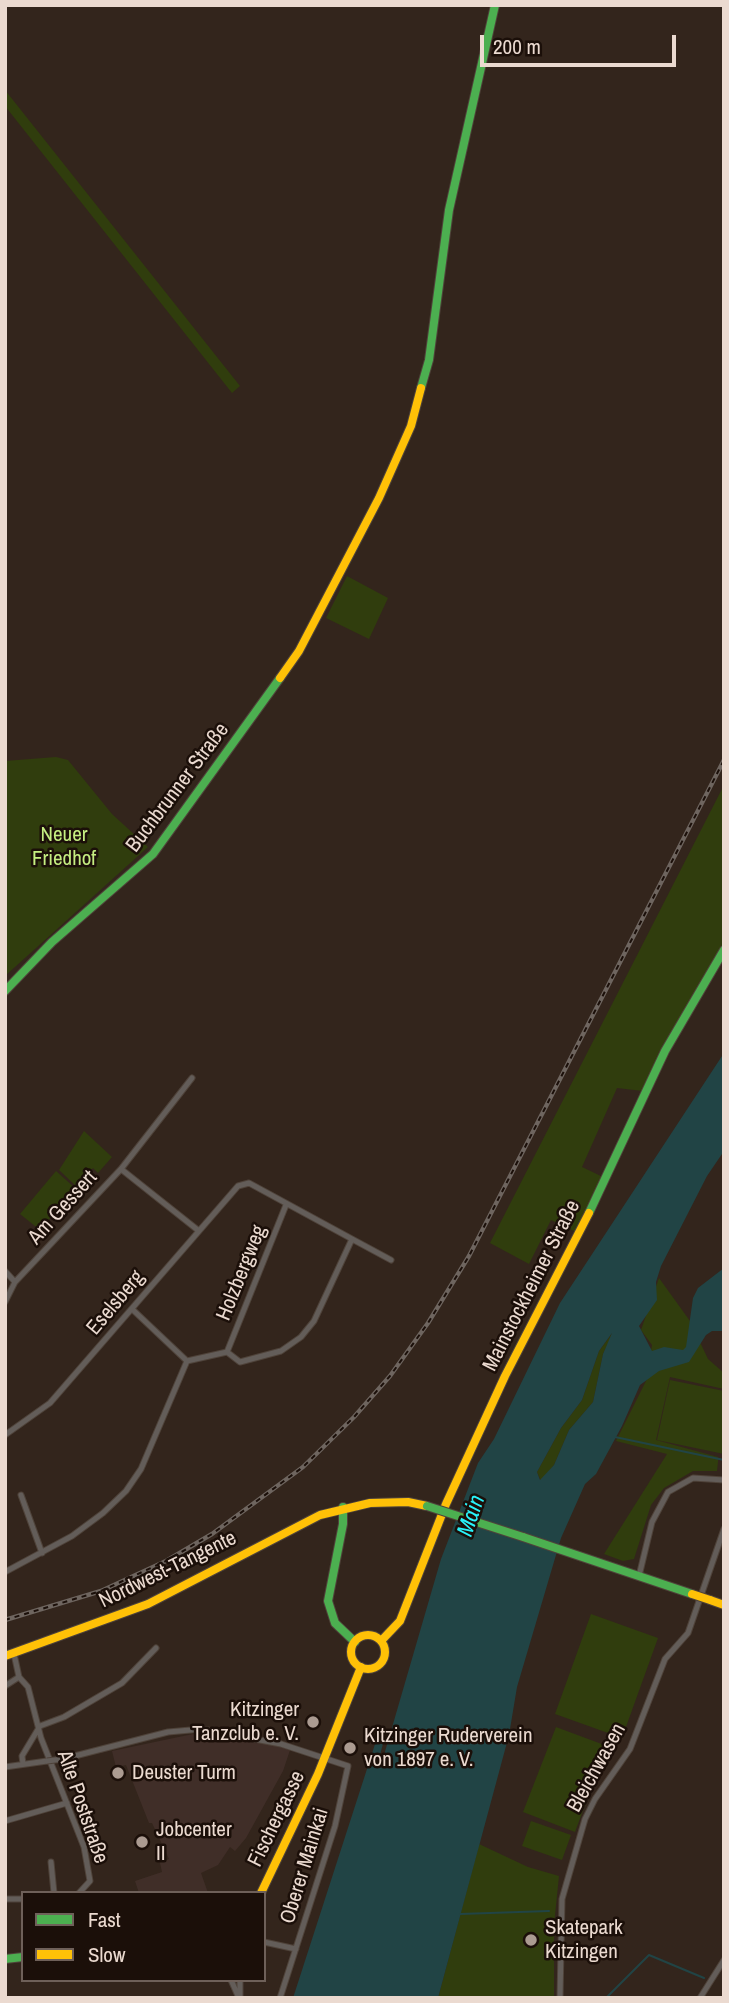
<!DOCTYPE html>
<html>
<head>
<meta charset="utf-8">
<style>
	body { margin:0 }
	#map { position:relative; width:729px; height:2003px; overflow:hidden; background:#33251c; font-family:"Archivo Narrow",sans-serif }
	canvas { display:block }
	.frame { position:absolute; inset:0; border:7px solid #ebdad0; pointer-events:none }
	.legend { position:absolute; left:21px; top:1891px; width:245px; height:91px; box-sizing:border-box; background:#1b0f09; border:2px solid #6e6059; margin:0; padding:9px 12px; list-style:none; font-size:21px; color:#ebdad0 }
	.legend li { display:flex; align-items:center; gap:14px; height:35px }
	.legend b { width:35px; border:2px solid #6e6059 }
	.scale { position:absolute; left:480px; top:35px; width:196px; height:32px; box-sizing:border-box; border:4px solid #ebdad0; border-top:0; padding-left:9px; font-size:21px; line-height:24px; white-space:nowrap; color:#ebdad0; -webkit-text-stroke:5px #1b0f09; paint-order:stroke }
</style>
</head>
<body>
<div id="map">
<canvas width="729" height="2003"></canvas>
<div class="frame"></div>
<ul class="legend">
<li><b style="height:9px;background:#4caf50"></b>Fast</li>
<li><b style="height:9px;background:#ffc107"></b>Slow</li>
</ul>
<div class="scale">200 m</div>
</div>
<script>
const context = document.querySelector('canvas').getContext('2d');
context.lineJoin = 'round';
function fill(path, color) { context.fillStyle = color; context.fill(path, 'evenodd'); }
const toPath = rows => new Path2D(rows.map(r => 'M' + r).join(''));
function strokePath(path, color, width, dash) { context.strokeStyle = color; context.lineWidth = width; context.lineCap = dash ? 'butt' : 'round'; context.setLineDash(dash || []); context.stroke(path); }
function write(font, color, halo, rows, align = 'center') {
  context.font = font + ' "Archivo Narrow",sans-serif'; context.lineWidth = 5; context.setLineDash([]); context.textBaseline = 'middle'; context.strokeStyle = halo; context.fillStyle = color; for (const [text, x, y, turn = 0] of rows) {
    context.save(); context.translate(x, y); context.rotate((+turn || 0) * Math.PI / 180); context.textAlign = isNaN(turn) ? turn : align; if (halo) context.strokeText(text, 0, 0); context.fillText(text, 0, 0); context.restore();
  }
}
fill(toPath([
	[193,1734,270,1743,290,1750,283,1771,246,1838,235,1851,230,1847,218,1865,201,1873,208,1893,139,1893,135,1881,162,1872,160,1863,169,1859,152,1823,149,1823,126,1765,116,1767,112,1751]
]), '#402e28');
fill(toPath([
	[5,90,240,386,232,393,5,106],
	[347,576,388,598,369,639,326,618],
	[56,757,68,760,112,814,148,847,5,976,5,761],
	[724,785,724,950,643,1091,617,1088,582,1167,603,1177,576,1232,551,1220,529,1264,490,1243],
	[84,1131,112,1157,98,1173,93,1168,77,1187,59,1170],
	[56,1171,75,1188,40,1230,20,1214],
	[659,1278,690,1321,708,1359,724,1373,724,1389,670,1377,656,1440,718,1457,718,1462,717,1471,693,1471,664,1488,651,1505,634,1559,623,1561,604,1554,667,1454,616,1441,646,1381,652,1345,641,1330],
	[614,1331,603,1354,593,1402,569,1430,554,1465,541,1481,537,1472,561,1428,582,1400,599,1351],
	[670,1380,724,1391,724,1454,657,1440],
	[591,1614,658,1638,622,1738,555,1714],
	[556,1727,607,1746,575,1832,523,1812],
	[531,1821,571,1835,562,1860,522,1846],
	[479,1844,528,1867,559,1876,554,1925,554,1998,438,1998]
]), '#303d0d');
fill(toPath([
	[724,1053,724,1151,707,1176,661,1266,656,1282,657,1300,639,1326,652,1351,664,1347,683,1350,686,1347,693,1298,698,1288,724,1268,724,1331,712,1331,706,1335,689,1362,659,1371,640,1385,622,1426,596,1474,585,1484,561,1538,517,1687,509,1735,438,1998,293,1998,377,1738,384,1740,380,1755,384,1755,441,1559,478,1463,494,1439,560,1303],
	[612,1333,603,1354,593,1402,569,1430,554,1465,540,1480,537,1472,561,1428,582,1400,599,1351]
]), '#214445');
strokePath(toPath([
	[615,1437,724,1460],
	[460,1914,549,1911],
	[606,1998,649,1955,704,1978]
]), '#214445', 2);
const street = toPath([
	[121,1169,199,1231],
	[352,1239,391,1260],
	[5,1271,15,1282],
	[5,1302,15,1282,121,1169,192,1078],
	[132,1309,187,1361],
	[227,1352,286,1205],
	[5,1435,50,1403,238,1186,249,1183,352,1239,314,1321,301,1337,281,1351,240,1362,227,1352],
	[21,1495,42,1553],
	[5,1572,72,1536,103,1513,126,1491,141,1469,187,1361,227,1352],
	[639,1576,652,1522,668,1492,693,1478,724,1480],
	[14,1654,19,1677,28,1687,41,1738,84,1847,90,1881,79,1893],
	[5,1686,19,1677],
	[63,1759,168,1732,202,1729,281,1744,348,1766,335,1826,280,1998],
	[23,1764,22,1756,40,1726,64,1717,122,1683,156,1648],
	[5,1767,47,1761],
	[5,1821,67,1803],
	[51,1862,54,1893],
	[5,1899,23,1899],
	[264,1942,296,1949],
	[231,1980,239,1998],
	[240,1998,240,1980],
	[560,1998,562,1899,585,1819,595,1799,630,1749,665,1659,688,1633,724,1529],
	[700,1998,724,1960]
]);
const fast = toPath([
	[421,388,429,360,449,210,495,5],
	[5,991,52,942,153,854,280,678],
	[589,1213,665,1051,724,950],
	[343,1507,343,1524,328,1601,335,1623,355,1642],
	[523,1537,692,1594],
	[5,1959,23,1957]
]);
const slow = toPath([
	[280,678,299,651,379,498,411,426,421,388],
	[710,1600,724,1605],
	'351 1652a17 17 0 1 1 34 0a17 17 0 1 1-34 0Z',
	[381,1641,400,1621,446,1504,505,1376,589,1213],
	[5,1656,148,1604,320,1515,370,1503,408,1502,427,1506],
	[261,1893,318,1774,361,1667]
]);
strokePath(street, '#4f433a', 7);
strokePath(fast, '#4f433a', 10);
strokePath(slow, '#4f433a', 10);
strokePath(street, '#635d59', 5);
strokePath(fast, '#4caf50', 8);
strokePath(slow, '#ffc107', 8);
const rail = toPath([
	[5,1620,101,1591,166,1561,212,1534,303,1467,354,1417,390,1376,428,1323,469,1256,724,760]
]);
strokePath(rail, '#6e655f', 4.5);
strokePath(rail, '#1b0f09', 2, [5]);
const streetBridge = toPath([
	[47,1761,63,1759]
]);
const fastBridge = toPath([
	[427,1506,523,1537]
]);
const slowBridge = toPath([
	[692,1594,710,1600]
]);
strokePath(streetBridge, '#4f433a', 7, []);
strokePath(fastBridge, '#4f433a', 10, []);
strokePath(slowBridge, '#4f433a', 10, []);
strokePath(streetBridge, '#635d59', 5);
strokePath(fastBridge, '#4caf50', 8);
strokePath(slowBridge, '#ffc107', 8);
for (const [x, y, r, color] of [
	[313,1722,7,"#ab9b91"],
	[350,1748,7,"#ab9b91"],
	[118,1773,7,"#ab9b91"],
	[142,1842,7,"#ab9b91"],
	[531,1940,7,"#ab9b91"]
]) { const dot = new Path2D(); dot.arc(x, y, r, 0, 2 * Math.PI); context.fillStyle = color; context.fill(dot); strokePath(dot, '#1b0f09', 2.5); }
write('21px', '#ebdad0', '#1b0f09', [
	["Buchbrunner Straße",178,788,-53],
	["Am Gessert",63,1208,-48],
	["Holzbergweg",242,1273,-68],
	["Mainstockheimer Straße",532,1286,-63],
	["Eselsberg",116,1303,-50],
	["Nordwest-Tangente",168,1570,-26],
	["Bleichwasen",597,1768,-61],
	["Alte Poststraße",82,1807,71],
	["Fischergasse",277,1819,-64],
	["Oberer Mainkai",305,1866,-73]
]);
write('21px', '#c5ee81', '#1b0f09', [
	["Neuer",64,835],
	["Friedhof",64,859]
]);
write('21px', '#ebdad0', '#1b0f09', [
	["Kitzinger",299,1710,"right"],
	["Tanzclub e. V.",299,1734,"right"],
	["Kitzinger Ruderverein",364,1736],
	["von 1897 e. V.",364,1760],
	["Deuster Turm",132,1773],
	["Jobcenter",156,1830],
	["II",156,1854],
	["Skatepark",545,1928],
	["Kitzingen",545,1952]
], 'left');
write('italic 23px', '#29f3fa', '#1b0f09', [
	["Main",472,1516,-71]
]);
</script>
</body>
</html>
